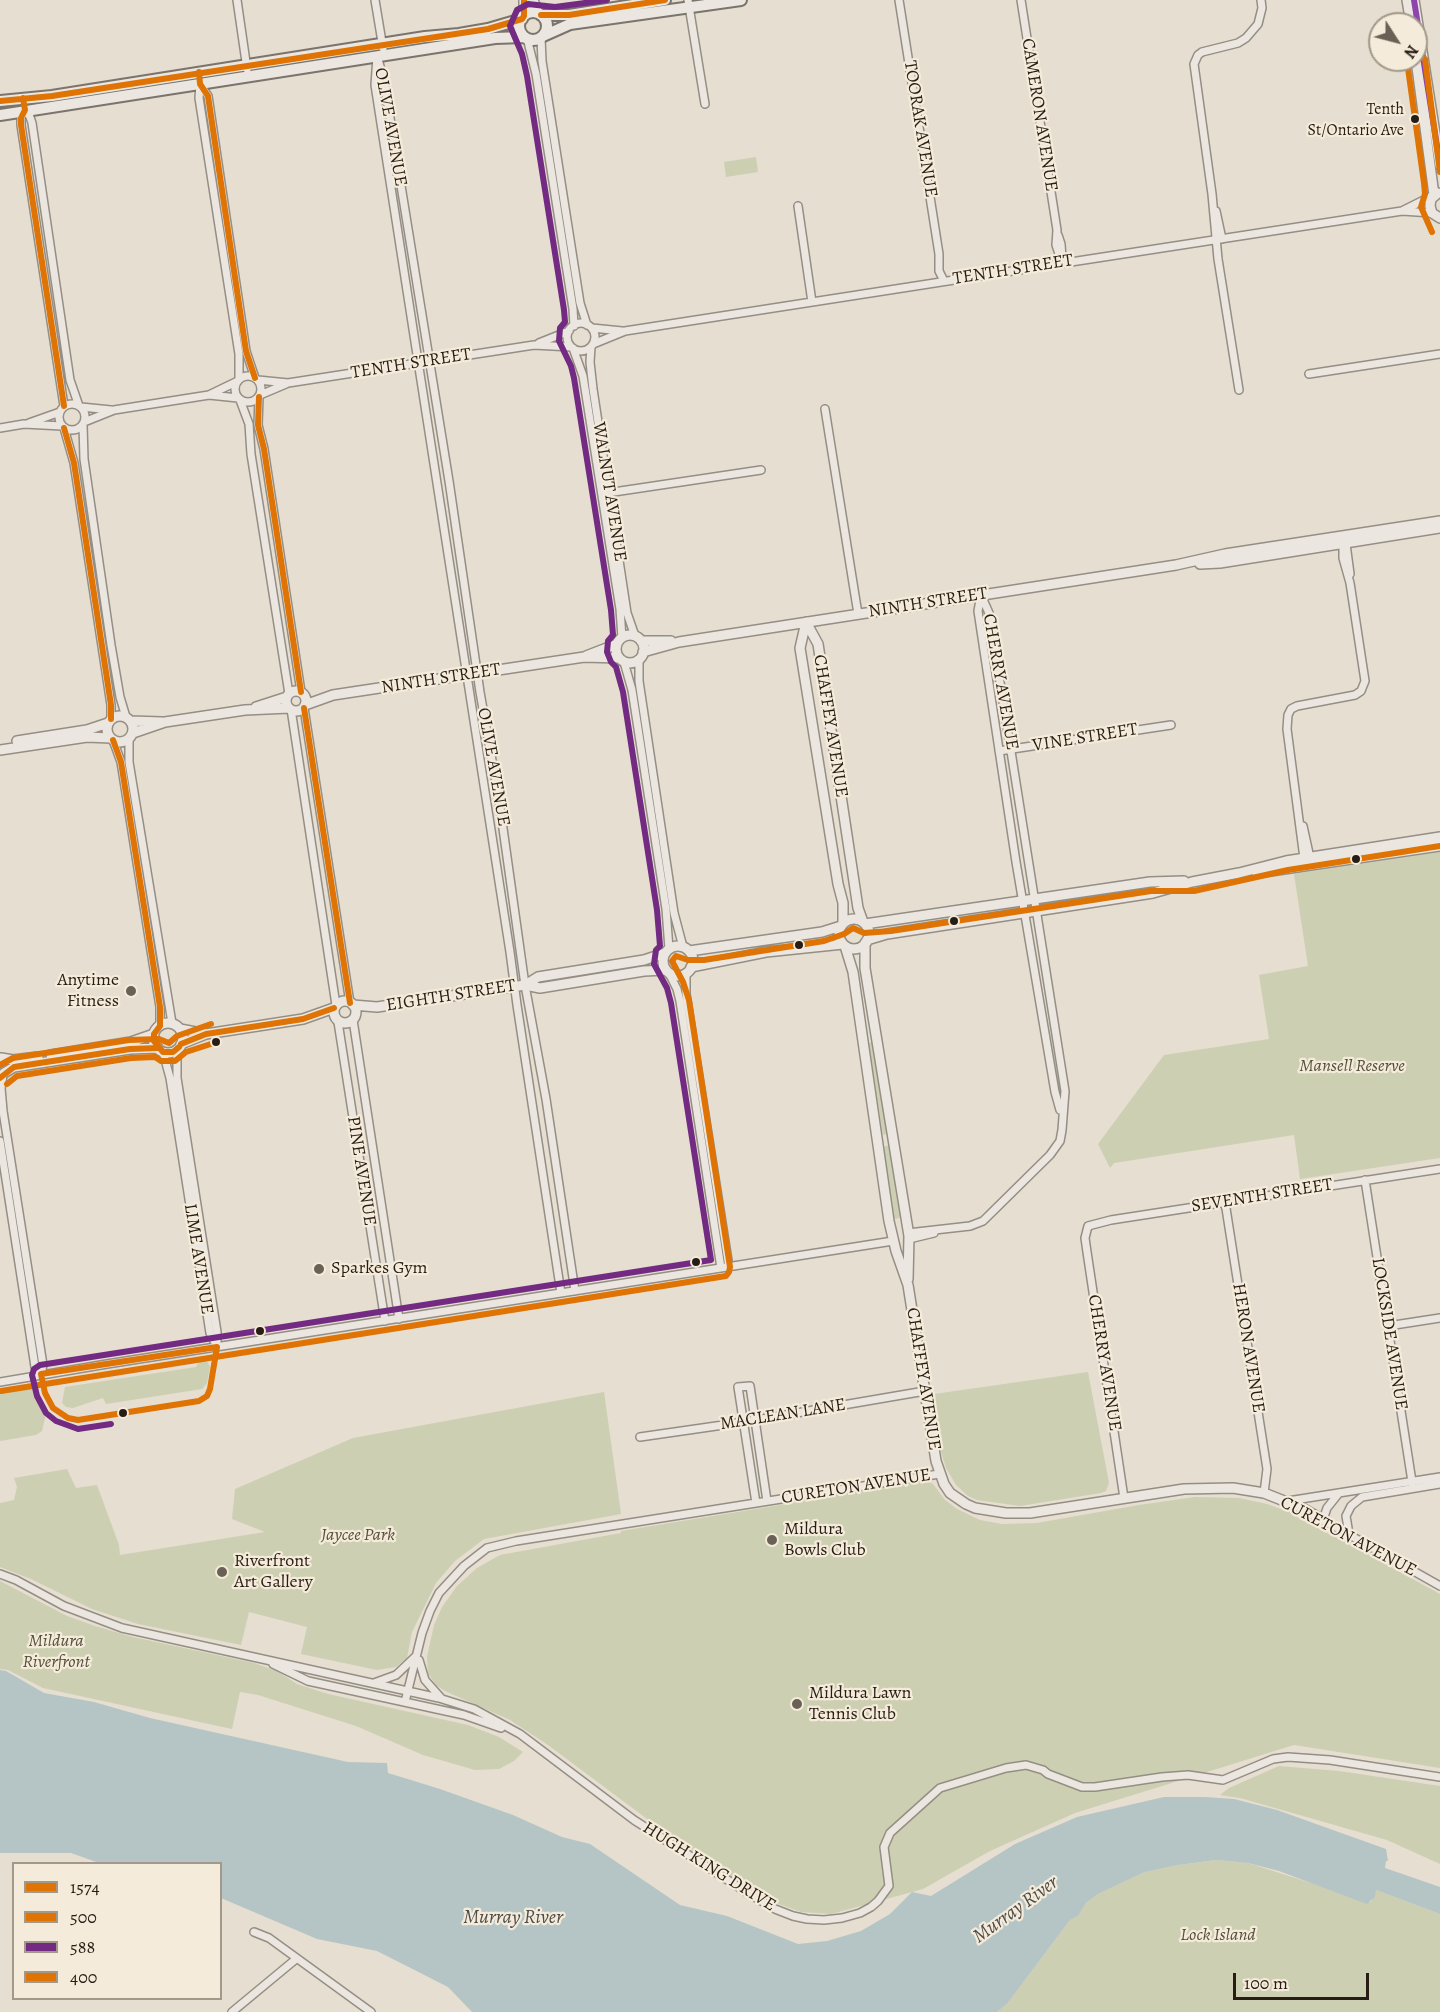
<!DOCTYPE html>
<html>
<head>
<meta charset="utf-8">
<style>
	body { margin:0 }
	#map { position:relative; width:1440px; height:2012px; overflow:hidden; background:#e6ded0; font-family:Alegreya,serif }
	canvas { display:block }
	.legend { position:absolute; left:12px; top:1862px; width:210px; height:138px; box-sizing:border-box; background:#f5ebda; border:2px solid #a3998b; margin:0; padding:8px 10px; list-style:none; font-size:18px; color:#281d14 }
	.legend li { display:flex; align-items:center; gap:12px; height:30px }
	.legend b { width:30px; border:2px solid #a3998b }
	.north { position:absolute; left:1368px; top:12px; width:60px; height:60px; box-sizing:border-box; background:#f5ebda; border:2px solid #a3998b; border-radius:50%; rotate:126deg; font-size:16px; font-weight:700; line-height:24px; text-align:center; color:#281d14 }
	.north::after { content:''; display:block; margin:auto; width:21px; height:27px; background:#6a6156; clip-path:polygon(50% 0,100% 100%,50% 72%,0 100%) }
	.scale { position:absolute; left:1233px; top:1973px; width:136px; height:27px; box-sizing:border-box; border:3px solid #281d14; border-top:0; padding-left:8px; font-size:18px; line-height:21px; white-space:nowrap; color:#281d14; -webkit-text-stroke:4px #f5ebda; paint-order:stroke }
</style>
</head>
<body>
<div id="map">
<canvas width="1440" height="2012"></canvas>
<ul class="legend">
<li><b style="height:8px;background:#df7303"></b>1574</li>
<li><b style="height:8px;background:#df7303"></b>500</li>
<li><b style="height:8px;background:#732a82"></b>588</li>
<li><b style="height:8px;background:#df7303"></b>400</li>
</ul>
<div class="north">N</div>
<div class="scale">100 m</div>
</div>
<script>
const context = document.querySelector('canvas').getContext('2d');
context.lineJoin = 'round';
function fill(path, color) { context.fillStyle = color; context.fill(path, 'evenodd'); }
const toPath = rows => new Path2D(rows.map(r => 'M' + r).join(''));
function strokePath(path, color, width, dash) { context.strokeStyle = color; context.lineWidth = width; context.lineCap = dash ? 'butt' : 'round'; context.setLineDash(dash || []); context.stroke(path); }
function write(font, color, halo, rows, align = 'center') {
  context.font = font + ' Alegreya,serif'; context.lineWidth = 4.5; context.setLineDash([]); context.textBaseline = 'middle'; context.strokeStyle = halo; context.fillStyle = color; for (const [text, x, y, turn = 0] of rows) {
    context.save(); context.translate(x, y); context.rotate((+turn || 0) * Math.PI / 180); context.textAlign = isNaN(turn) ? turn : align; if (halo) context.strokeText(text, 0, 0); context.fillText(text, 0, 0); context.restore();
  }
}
fill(toPath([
	[756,157,758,172,726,177,724,162],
	[1440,852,1440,1158,1300,1179,1294,1135,1114,1163,1110,1168,1098,1144,1164,1055,1269,1039,1259,975,1308,966,1294,874],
	[873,1042,888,1133,883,1135,868,1043],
	[889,1145,901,1217,896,1219,894,1218,883,1147],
	[201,1358,207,1361,210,1367,207,1383,202,1389,106,1404,103,1398,73,1408,66,1407,62,1403,65,1387,196,1367],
	[1088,1372,1109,1483,1106,1491,1101,1493,1020,1506,977,1500,968,1496,956,1485,946,1468,941,1452,934,1394],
	[27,1385,35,1389,41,1400,46,1414,42,1431,36,1435,0,1441,0,1392],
	[604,1392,621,1514,484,1539,455,1561,436,1583,412,1632,407,1658,396,1667,377,1670,301,1654,307,1627,249,1612,241,1645,138,1624,92,1609,31,1579,0,1567,0,1503,14,1500,17,1487,14,1478,67,1469,76,1488,97,1485,119,1545,120,1555,265,1532,232,1519,235,1489,353,1438],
	[927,1481,933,1484,945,1500,957,1509,980,1520,1002,1524,1037,1523,1139,1505,1195,1497,1239,1498,1267,1504,1289,1512,1440,1594,1440,1768,1294,1745,1075,1813,990,1851,923,1889,831,1914,801,1912,765,1899,678,1842,548,1745,510,1720,445,1691,436,1685,428,1673,427,1657,434,1625,442,1607,457,1586,477,1568,500,1555,621,1533,621,1531],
	[0,1581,67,1616,95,1626,133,1637,254,1663,277,1671,297,1684,328,1694,468,1725,499,1737,523,1752,514,1761,499,1769,475,1770,423,1755,356,1726,258,1695,240,1692,232,1729,43,1688,8,1670,0,1669],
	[1279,1766,1339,1771,1440,1786,1440,1864,1387,1840,1240,1798,1220,1795,1229,1788],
	[1216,1860,1248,1863,1371,1902,1376,1890,1440,1914,1440,2012,997,2012,1007,2004,1070,1920,1078,1916,1086,1903,1098,1894,1145,1872,1178,1865]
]), '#cccfb1');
fill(toPath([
	[0,1670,6,1671,44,1693,94,1702,150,1718,348,1762,387,1763,388,1773,440,1789,513,1815,562,1837,590,1844,680,1905,727,1916,798,1944,827,1941,861,1931,890,1914,912,1892,931,1896,1015,1844,1077,1817,1164,1797,1205,1797,1234,1799,1277,1810,1386,1849,1388,1861,1386,1861,1385,1868,1440,1887,1440,1914,1376,1890,1375,1897,1367,1904,1279,1871,1248,1863,1216,1860,1178,1865,1145,1872,1098,1894,1086,1903,1078,1916,1070,1920,1007,2004,997,2012,472,2012,448,1987,377,1951,317,1939,221,1898,220,1864,102,1864,71,1853,0,1853]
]), '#b5c5c5');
const minor = toPath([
	[237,0,247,69],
	[375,0,383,48],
	[688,0,705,104],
	[899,0,939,254,939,271,944,281],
	[1021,0,1057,230,1056,245,1062,263],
	[527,38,536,74,573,309,574,326],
	[541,38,542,61,580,303,587,325],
	[377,56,375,85,510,952,517,1005,561,1293],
	[378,59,384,81,449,481,480,692,499,800,525,985,546,1099,575,1291],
	[200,84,208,96,246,351,255,378],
	[200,84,199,98,239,354,239,379],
	[25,109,30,117,32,123,70,380,79,406],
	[25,110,21,118,21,125,64,406],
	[798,206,812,302],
	[1216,211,1222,239],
	[1402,211,1432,196],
	[1058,235,1061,244,1062,259],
	'567 337a14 14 0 1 1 28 0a14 14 0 1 1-28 0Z',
	[592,328,622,331],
	[539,343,569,331],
	[593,344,625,331,954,280,1402,211,1432,213],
	[591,347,590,362,593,389,627,613,635,636],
	[573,348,583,376,620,609,622,638],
	[1309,374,1440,354],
	'235 389a13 13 0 1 1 26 0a13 13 0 1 1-26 0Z',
	[258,380,288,383,534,345,571,347],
	[1239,390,1218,259,1212,194,1194,64,1198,55,1202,52,1238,43,1246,38,1258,24,1262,8,1261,0],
	[209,395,238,381],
	[260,395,286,384],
	[259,397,258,425,264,449,301,692],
	[240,400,249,424,251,454,289,694],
	'59 417a13 13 0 1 1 26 0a13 13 0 1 1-26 0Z',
	[81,407,111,410],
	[825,409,858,614],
	[84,422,114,410,209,395,238,398],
	[29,423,60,412],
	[83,425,84,459,111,645,120,697,126,717],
	[0,428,24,424,62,426],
	[64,428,74,463,111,705,111,719],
	[607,493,761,470],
	[1346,544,1350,574],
	[981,595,978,611,1016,862,1055,1092,1060,1110],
	[639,659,639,681,674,913,683,947],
	[624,662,632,690,666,909,669,949],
	[304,708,350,1003],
	[291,709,336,1005],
	[129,738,129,762,172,1023],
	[113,740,121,762,160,1007,160,1026],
	[999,751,1171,725],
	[1303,826,1310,858],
	[1304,858,1287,729,1288,715,1291,709,1297,706,1355,695,1361,691,1365,681,1350,583,1343,558,1343,542],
	[669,973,677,989,680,1001,721,1268],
	[686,973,686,994,729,1267],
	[353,1020,399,1319],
	[338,1022,385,1321],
	[177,1050,177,1078,217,1332,217,1344],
	[163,1052,170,1078,210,1333,217,1347],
	[3,1075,1,1088,3,1111,43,1365,41,1374],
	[0,1141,34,1360,35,1367,41,1374],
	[1365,1180,1413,1488],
	[1225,1202,1267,1469,1264,1493],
	[908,1233,970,1226,983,1221,1050,1155,1060,1141,1062,1130,1065,1091,989,613,981,595],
	[909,1239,934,1233],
	[1388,1326,1440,1318],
	[0,1382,107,1364,893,1241],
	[640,1437,744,1422,925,1391],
	[1339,1493,1327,1508,1323,1520,1440,1586],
	[1124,1498,1087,1252,1085,1238,1088,1226,1111,1220,1440,1169],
	[1288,1501,1440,1477],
	[756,1503,738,1387,750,1386,767,1501],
	[1349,1534,1346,1516,1351,1506,1362,1497,1440,1484],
	[0,1574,16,1580,64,1606,122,1628,439,1698,474,1709,520,1734,634,1820,751,1895,775,1909,793,1916,807,1919,824,1920,842,1918,860,1913,871,1907,878,1901,889,1886,884,1847,890,1833,940,1788,1006,1768,1026,1765,1043,1770,1048,1774,1082,1787,1095,1787,1162,1777,1188,1775,1223,1780,1273,1759,1288,1757,1330,1760,1440,1777],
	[419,1660,425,1680,441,1698],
	[273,1664,308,1681,464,1715,501,1728],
	[374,1683,396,1675,416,1656],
	[405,1702,422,1633,430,1611,439,1593,464,1566,487,1548,516,1541,939,1474],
	[254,1932,269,1938,371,2012],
	[232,2012,296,1959]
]);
const tertiary = toPath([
	[524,0,524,16],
	[533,0,538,13],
	[1407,0,1411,24],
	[1414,0,1440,165],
	[1416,60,1434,195],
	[1438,193,1431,199,1430,206,1432,213,1440,218],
	[1200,564,1220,563,1440,528],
	[806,622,818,644,858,908,863,922],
	[806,622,800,648,838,884,843,903,843,924],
	'616 649a14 14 0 1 1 28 0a14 14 0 1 1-28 0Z',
	[641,641,671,641],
	[643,652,679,642,1176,565,1225,554,1440,521],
	[586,656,617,644],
	'286 701a10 10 0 1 1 20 0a10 10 0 1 1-20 0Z',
	[305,705,333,695,584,657,619,658],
	[256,707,287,697],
	'107 729a13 13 0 1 1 26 0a13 13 0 1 1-26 0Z',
	[131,721,162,722],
	[133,733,165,722,245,710,289,708],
	[17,741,87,730,108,723],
	[0,750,87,737,111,738],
	[1257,873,1440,846],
	'839 934a15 15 0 1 1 30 0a15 15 0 1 1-30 0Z',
	[865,924,1150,882,1184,881],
	[867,940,887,934,1153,893,1192,882,1239,873,1286,861,1440,837],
	[865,943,865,968,909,1236,908,1279],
	[845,946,853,972,889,1221,896,1251,908,1285,936,1461,944,1484,950,1493,966,1504,975,1508,1006,1513,1030,1513,1184,1489,1233,1488,1264,1493,1302,1508,1323,1520],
	'663 961a15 15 0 1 1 30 0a15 15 0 1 1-30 0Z',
	[689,951,822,932,841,926],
	[691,967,766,952,843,944],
	[525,985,538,977,644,960,665,953],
	'334 1012a11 11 0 1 1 22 0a11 11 0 1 1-22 0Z',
	[353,1005,377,1007,525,985,540,988,644,971,666,970],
	'153 1038a15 15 0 1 1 30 0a15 15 0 1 1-30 0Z',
	[180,1029,206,1034],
	[181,1044,206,1034,303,1019,334,1008],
	[51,1055,131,1042,154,1034],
	[1,1058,13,1060,38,1057],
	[4,1073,14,1067,130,1049,158,1048]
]);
const secondary = toPath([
	'519 26a14 14 0 1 1 28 0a14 14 0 1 1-28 0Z',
	[541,15,569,15,665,0],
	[543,36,570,24,741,0],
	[0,101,52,96,425,37,459,34,488,29,522,19],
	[0,115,495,38,524,37]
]);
strokePath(minor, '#958e85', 10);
strokePath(tertiary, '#958e85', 12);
strokePath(secondary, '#7a746c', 14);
strokePath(minor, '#ebe7e0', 7);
strokePath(tertiary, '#ebe7e0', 9);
strokePath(secondary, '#ebe7e0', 10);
strokePath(toPath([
	[541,15,569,15,665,0],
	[199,72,200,84,208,96,246,351,255,378],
	[23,98,25,110,21,118,21,125,64,406],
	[0,101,52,96,488,29,522,19,524,16,524,0],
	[259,397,258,425,264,449,301,692],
	[64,428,74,463,111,705,111,719],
	[304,708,350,1003],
	[113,740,121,762,160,1007,160,1026,154,1034,154,1041,163,1052,173,1052,179,1047],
	[181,1044,206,1034,303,1019,334,1008],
	[0,1078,14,1067,130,1049,158,1048],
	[217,1347,210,1389,207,1396,199,1401,78,1420,68,1418,53,1408,45,1393,41,1374,217,1347]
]), '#df7303', 6);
strokePath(toPath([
	[1407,61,1424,183,1425,194,1421,207,1432,232],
	[7,1084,17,1076,131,1058,155,1057,161,1061,175,1061,186,1052,217,1042],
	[1,1391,726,1276,729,1272,730,1267,689,1000,683,982,672,961,676,956,688,960,704,960,824,941,844,934,853,928,864,933,891,931,1151,891,1194,891,1288,870,1440,846]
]), '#df7303', 6);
strokePath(toPath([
	[111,1424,78,1429,56,1421,46,1413,37,1396,32,1375,34,1369,40,1365,711,1260,671,1003,667,988,654,964,656,950,660,946,657,910,623,692,616,667,611,662,607,652,608,641,613,635,611,610,574,378,571,366,559,341,560,328,565,322,564,310,527,76,522,54,510,26,517,10,528,4,555,7,607,0]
]), '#732a82', 6);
strokePath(toPath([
	[0,1065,13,1058,129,1040,159,1039,169,1043,177,1036,211,1024]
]), '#df7303', 6);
strokePath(toPath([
	[1414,0,1440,165]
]), '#8e44ad', 6);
strokePath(toPath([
	[1425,59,1440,172]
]), '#df7303', 6);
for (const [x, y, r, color] of [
	[1415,119,5,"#281d14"],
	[1356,859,5,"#281d14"],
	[954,921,5,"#281d14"],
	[799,945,5,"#281d14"],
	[131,991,6,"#6a6156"],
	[216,1042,5,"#281d14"],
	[696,1262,5,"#281d14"],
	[319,1269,6,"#6a6156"],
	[260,1331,5,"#281d14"],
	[123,1413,5,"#281d14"],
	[772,1540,6,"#6a6156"],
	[222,1572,6,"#6a6156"],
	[797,1704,6,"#6a6156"]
]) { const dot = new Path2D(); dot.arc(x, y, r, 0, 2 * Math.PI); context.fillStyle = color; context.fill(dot); strokePath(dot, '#f5ebda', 2); }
write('16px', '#281d14', '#f5ebda', [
	["Tenth",1404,110],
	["St/Ontario Ave",1404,131]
], 'right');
write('18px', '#281d14', '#f5ebda', [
	["CAMERON AVENUE",1039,115,81],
	["OLIVE AVENUE",390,127,80],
	["TOORAK AVENUE",920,129,81],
	["TENTH STREET",1013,270,-9],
	["TENTH STREET",411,364,-9],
	["WALNUT AVENUE",609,492,81],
	["NINTH STREET",928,603,-9],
	["NINTH STREET",441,679,-9],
	["CHERRY AVENUE",1000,682,80],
	["CHAFFEY AVENUE",830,726,81],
	["VINE STREET",1085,738,-9],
	["OLIVE AVENUE",493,767,80],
	["EIGHTH STREET",451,996,-9],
	["PINE AVENUE",361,1171,81],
	["SEVENTH STREET",1262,1196,-9],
	["LIME AVENUE",198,1259,81],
	["LOCKSIDE AVENUE",1389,1334,81],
	["HERON AVENUE",1248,1348,81],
	["CHERRY AVENUE",1104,1363,81],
	["CHAFFEY AVENUE",923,1379,81],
	["MACLEAN LANE",783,1415,-9],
	["CURETON AVENUE",856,1487,-9],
	["CURETON AVENUE",1348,1537,28],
	["HUGH KING DRIVE",709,1867,32]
]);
write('18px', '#281d14', '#f5ebda', [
	["Anytime",119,981,"right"],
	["Fitness",119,1002,"right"],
	["Sparkes Gym",331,1269],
	["Mildura",784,1530],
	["Bowls Club",784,1551],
	["Riverfront",234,1562],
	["Art Gallery",234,1583],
	["Mildura Lawn",809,1694],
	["Tennis Club",809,1715]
], 'left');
write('italic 18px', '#534f3b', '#f5ebda', [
	["Mansell Reserve",1352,1067],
	["Jaycee Park",358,1536],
	["Mildura",56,1642],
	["Riverfront",56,1663],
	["Lock Island",1218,1936]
]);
write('italic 20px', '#4c4c48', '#f5ebda', [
	["Murray River",1016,1910,-36],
	["Murray River",513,1918]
]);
</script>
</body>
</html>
